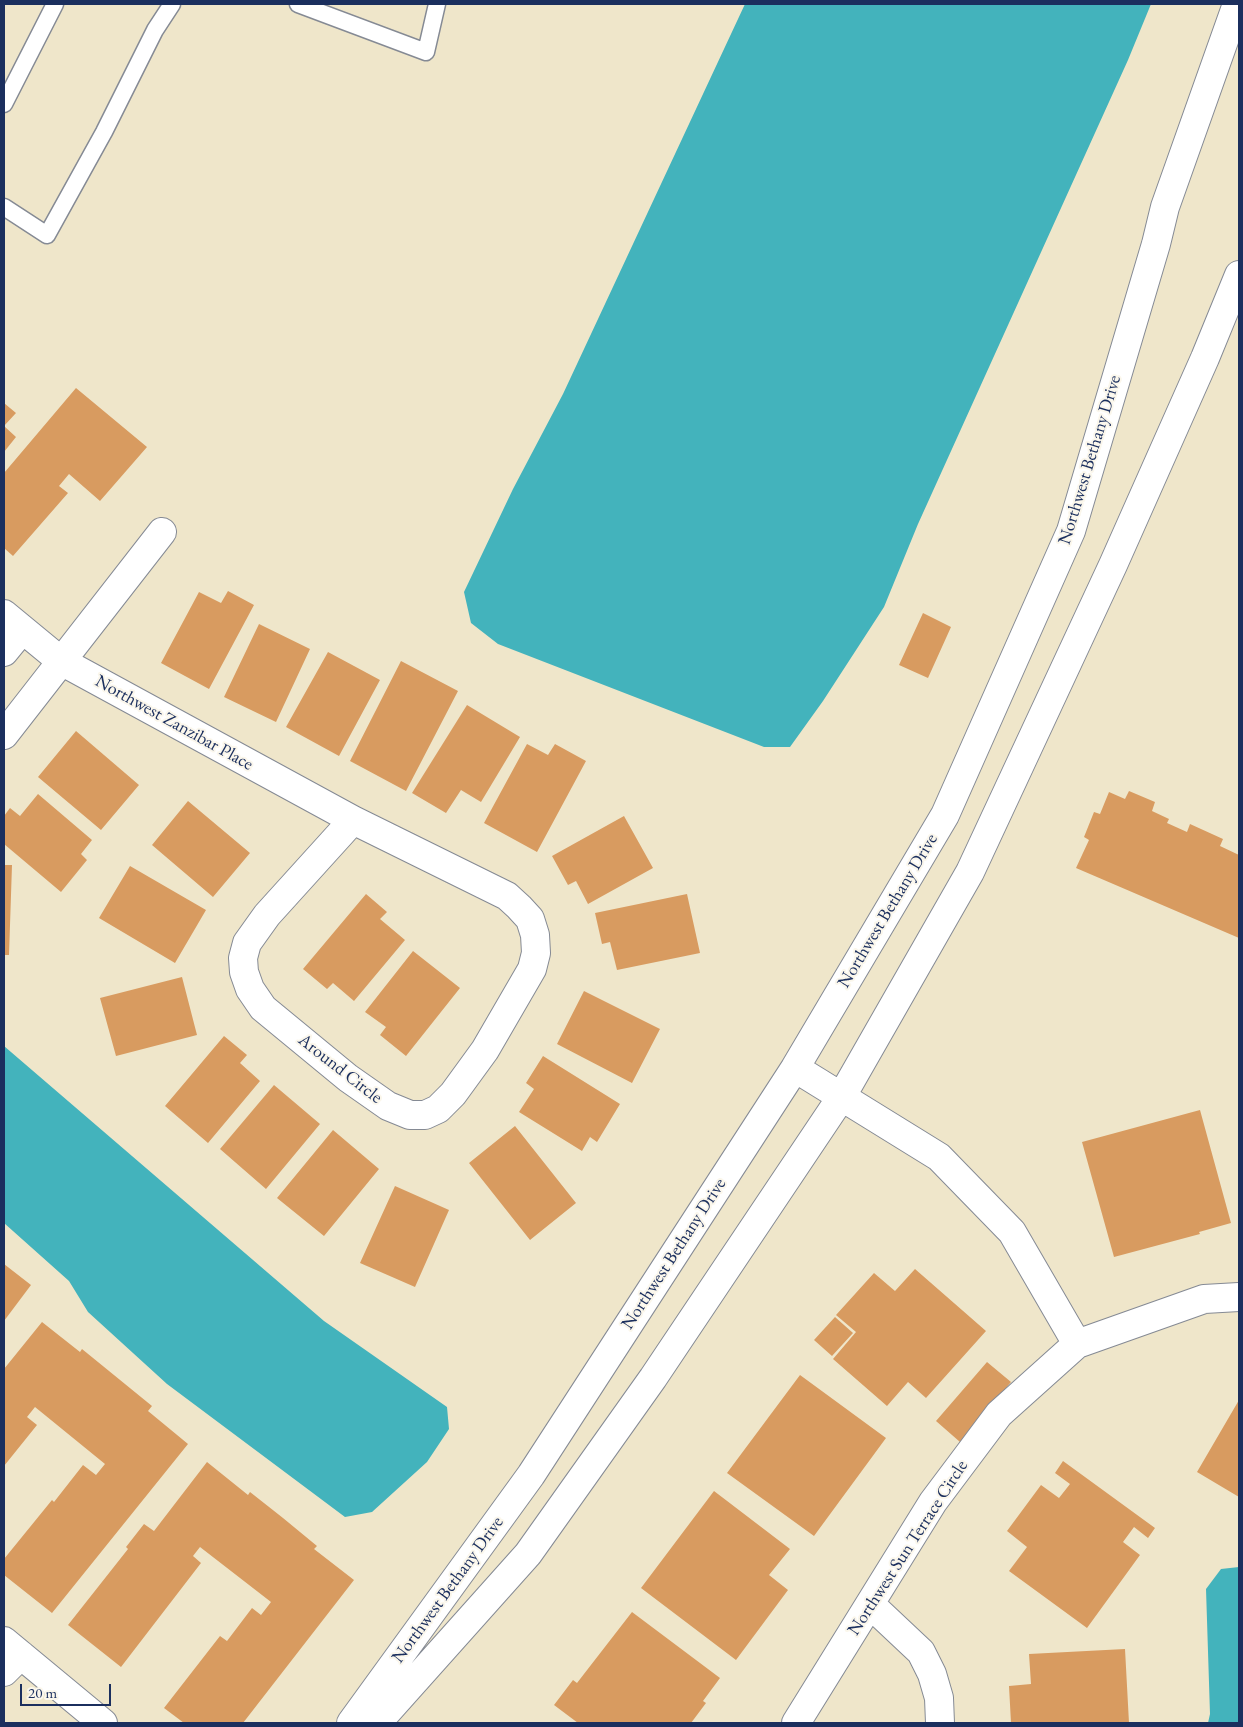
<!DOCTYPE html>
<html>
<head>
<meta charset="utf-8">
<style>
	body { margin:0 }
	#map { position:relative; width:1243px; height:1727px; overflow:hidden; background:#efe6ca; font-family:"EB Garamond",serif }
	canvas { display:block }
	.frame { position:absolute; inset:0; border:5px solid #1b2f5e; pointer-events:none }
	.scale { position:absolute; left:20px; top:1684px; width:91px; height:22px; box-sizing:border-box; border:2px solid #1b2f5e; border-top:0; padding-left:6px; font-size:15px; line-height:18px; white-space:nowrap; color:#1b2f5e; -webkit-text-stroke:4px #fbf7ec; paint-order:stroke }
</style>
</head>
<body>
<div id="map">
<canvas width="1243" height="1727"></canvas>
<div class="frame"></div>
<div class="scale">20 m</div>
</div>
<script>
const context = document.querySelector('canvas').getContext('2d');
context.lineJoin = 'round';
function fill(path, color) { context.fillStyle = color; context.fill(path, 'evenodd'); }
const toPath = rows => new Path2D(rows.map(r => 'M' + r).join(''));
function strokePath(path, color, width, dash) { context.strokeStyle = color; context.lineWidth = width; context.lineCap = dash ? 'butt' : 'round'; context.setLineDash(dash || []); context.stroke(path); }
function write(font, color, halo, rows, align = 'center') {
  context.font = font + ' "EB Garamond",serif'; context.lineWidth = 4; context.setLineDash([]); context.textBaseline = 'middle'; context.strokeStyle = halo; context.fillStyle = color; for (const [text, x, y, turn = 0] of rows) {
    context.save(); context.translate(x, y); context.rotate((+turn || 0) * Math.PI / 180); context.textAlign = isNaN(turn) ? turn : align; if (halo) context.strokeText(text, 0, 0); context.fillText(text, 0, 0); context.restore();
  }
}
fill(toPath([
	[745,4,1151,4,1128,60,918,524,884,607,823,701,790,747,764,747,498,644,471,623,464,592,513,489,563,394],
	[4,1046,324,1321,447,1407,449,1429,427,1462,372,1512,345,1517,167,1384,88,1312,69,1281,4,1223],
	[1239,1567,1239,1723,1208,1723,1210,1714,1206,1589,1221,1569]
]), '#43b3bc');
fill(toPath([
	[76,388,147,447,100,501,69,474,59,486,68,493,13,556,4,548,4,473],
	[4,403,16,413,4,426,16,437,4,452],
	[228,591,254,605,209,689,161,663,199,592,221,603],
	[923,613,951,627,928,678,899,665],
	[259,624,310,649,276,722,224,697],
	[328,652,380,680,339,756,286,727],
	[401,661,458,691,406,791,350,761],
	[467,705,520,737,481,802,461,790,446,813,412,793],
	[76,731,139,785,101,830,38,777],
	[527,744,548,755,555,744,586,761,537,852,484,823],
	[1129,791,1155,802,1152,811,1169,819,1167,823,1187,832,1190,824,1223,839,1220,846,1239,855,1239,938,1076,868,1089,840,1084,837,1094,812,1100,814,1109,792,1125,799],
	[38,794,92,840,81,854,87,860,61,892,4,844,4,816,10,808,20,816],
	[188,801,250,853,213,897,152,845],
	[624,816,653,868,588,904,576,881,568,885,552,856],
	[4,865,12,865,9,955,4,955],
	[130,866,206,910,175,963,99,918],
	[366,894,387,912,380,919,405,940,354,1001,333,983,327,989,303,969],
	[687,894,700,953,617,970,610,942,602,944,595,913],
	[413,951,460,988,406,1056,380,1035,386,1027,365,1012],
	[182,977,197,1035,116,1056,100,998],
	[584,991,660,1029,632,1083,557,1044],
	[224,1036,247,1055,240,1063,260,1081,208,1143,165,1106],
	[543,1056,620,1104,597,1142,590,1137,582,1151,519,1112,534,1089,526,1083],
	[274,1085,320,1124,266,1189,220,1149],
	[1200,1110,1231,1223,1199,1232,1200,1234,1114,1257,1082,1142],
	[515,1126,576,1203,530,1240,469,1163],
	[333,1130,379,1169,324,1236,277,1198],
	[395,1186,449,1210,415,1287,360,1263],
	[4,1264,31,1285,4,1321],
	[915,1269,986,1331,926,1398,908,1382,887,1406,833,1359,856,1332,836,1315,874,1273,895,1291],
	[835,1317,853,1333,832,1356,814,1340],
	[42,1322,80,1352,82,1349,152,1406,148,1411,188,1444,52,1613,4,1575,4,1559,52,1500,54,1502,83,1465,96,1475,105,1464,35,1407,27,1417,37,1425,4,1466,4,1369],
	[987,1362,1011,1382,960,1442,936,1421],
	[800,1375,886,1438,814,1536,727,1473],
	[1239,1400,1239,1497,1197,1472],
	[1063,1461,1155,1528,1148,1538,1134,1527,1123,1542,1140,1555,1087,1628,1009,1571,1027,1547,1007,1531,1041,1485,1059,1498,1070,1484,1055,1473],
	[207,1462,248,1495,250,1492,283,1518,317,1546,314,1549,354,1580,243,1723,184,1723,164,1708,220,1636,227,1641,252,1608,261,1615,271,1602,200,1547,193,1556,201,1563,121,1667,68,1625,128,1549,126,1547,144,1524,154,1531],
	[714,1491,790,1549,769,1575,788,1590,736,1660,641,1588],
	[632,1612,720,1678,703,1701,706,1703,691,1723,578,1723,554,1705,573,1680,577,1683],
	[1125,1649,1129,1723,1011,1723,1009,1686,1031,1684,1029,1654]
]), '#d89b60');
const lane = toPath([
	[298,4,426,52,437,4],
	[4,104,55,4],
	[4,207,47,235,104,132,155,30,172,4]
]);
const street = toPath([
	[4,614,61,661,353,820],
	[4,652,22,630],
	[4,735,162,532],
	[353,820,507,896,519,907,530,919,535,935,536,953,532,969,485,1050,453,1094,438,1109,425,1115,410,1115,388,1106,348,1078,263,1008,250,989,244,972,243,958,247,943,267,915,353,820],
	[795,1068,939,1157,1012,1232,1077,1344],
	[870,1604,921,1652,932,1674,939,1698,940,1723],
	[4,1641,103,1723],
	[4,1672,21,1655],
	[351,1723,531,1475,795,1068,945,815,1071,531,1156,244,1165,207,1237,4],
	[377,1723,528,1554,653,1378,842,1096,970,872,1113,565,1205,358,1239,275],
	[796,1723,933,1502,999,1414,1077,1344,1204,1299,1239,1297]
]);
strokePath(lane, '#858a94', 19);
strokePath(street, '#858a94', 30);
strokePath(lane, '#fff', 16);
strokePath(street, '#fff', 28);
write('18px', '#1b2f5e', '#fbf7ec', [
	["Northwest Bethany Drive",1090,460,-73],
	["Northwest Zanzibar Place",174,723,29],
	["Northwest Bethany Drive",888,911,-59],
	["Around Circle",340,1069,38],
	["Northwest Bethany Drive",674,1254,-57],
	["Northwest Sun Terrace Circle",908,1548,-57],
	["Northwest Bethany Drive",448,1590,-54]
]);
</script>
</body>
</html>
